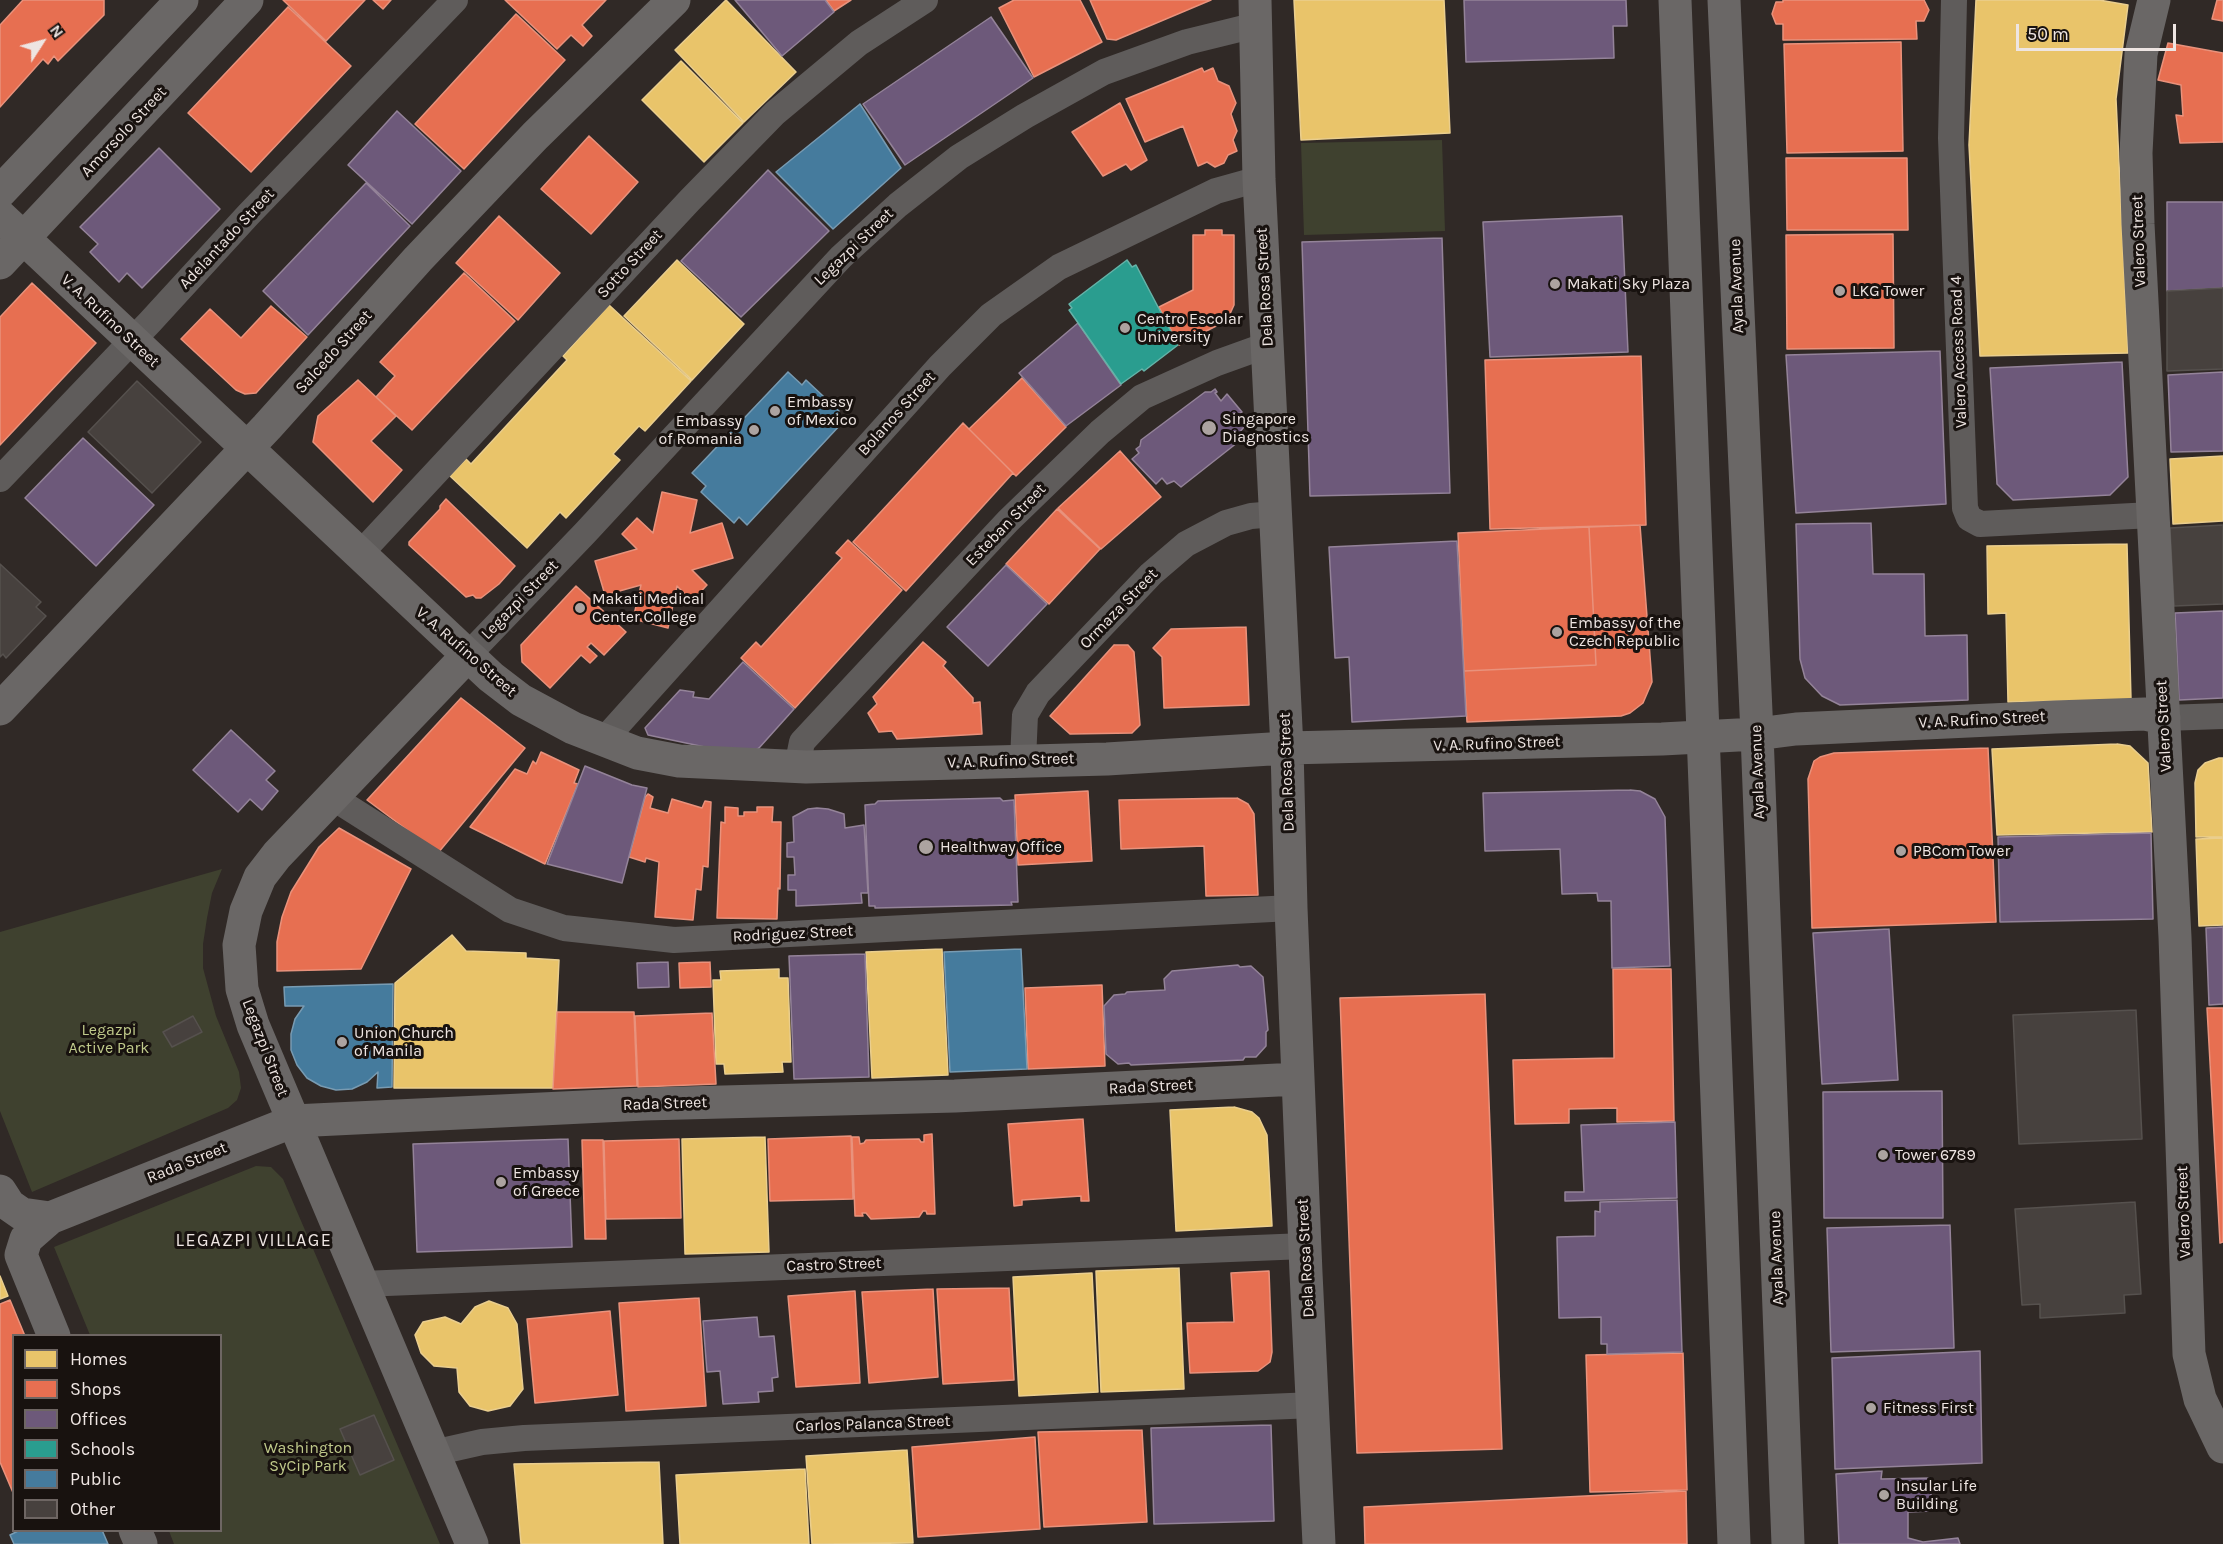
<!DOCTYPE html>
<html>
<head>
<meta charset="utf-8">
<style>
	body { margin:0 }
	#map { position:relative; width:2223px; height:1544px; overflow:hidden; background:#302926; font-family:Karla,sans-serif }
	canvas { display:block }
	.legend { position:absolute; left:12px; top:1334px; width:210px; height:198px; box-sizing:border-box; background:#18120f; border:2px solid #6e6663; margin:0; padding:8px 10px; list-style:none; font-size:18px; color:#eee5e2 }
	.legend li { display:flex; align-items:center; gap:12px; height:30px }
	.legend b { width:30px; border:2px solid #6e6663 }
	.north { position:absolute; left:12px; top:12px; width:60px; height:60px; -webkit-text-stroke:4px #18120f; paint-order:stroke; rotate:54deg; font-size:16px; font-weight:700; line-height:24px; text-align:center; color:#eee5e2 }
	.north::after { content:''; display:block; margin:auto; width:21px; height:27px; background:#eee5e2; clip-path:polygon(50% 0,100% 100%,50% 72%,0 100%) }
	.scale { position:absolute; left:2016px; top:24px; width:160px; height:27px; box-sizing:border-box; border:3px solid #eee5e2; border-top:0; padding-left:8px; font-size:18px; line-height:21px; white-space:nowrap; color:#eee5e2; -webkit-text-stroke:4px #18120f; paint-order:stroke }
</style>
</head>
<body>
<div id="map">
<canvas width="2223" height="1544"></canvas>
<ul class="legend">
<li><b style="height:16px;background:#e9c46a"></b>Homes</li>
<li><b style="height:16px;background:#e76f51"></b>Shops</li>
<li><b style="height:16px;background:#6d597a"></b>Offices</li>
<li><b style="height:16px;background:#2a9d8f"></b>Schools</li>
<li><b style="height:16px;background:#457b9d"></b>Public</li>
<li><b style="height:16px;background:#47413e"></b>Other</li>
</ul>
<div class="north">N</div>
<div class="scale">50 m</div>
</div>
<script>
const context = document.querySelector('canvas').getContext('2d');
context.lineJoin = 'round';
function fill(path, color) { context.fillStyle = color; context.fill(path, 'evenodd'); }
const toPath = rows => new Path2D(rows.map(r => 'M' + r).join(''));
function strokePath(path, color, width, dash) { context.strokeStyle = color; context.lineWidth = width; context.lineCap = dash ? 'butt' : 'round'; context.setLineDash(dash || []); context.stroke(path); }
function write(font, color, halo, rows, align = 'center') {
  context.font = font + ' Karla,sans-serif'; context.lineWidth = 6; context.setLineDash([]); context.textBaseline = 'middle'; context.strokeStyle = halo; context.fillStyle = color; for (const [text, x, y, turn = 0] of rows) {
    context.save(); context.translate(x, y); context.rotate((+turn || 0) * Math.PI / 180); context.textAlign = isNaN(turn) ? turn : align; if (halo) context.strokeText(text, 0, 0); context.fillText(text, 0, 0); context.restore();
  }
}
fill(toPath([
	[1442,140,1445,231,1304,235,1301,143],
	[222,869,212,893,207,918,203,944,203,968,216,1016,239,1072,241,1088,237,1100,228,1108,32,1192,0,1111,0,932],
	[256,1166,271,1167,283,1179,440,1544,174,1544,169,1531,220,1530,220,1336,90,1335,54,1247]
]), '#3f412f');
const homes = toPath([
	[726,0,796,72,744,122,675,50,726,0],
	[1294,0,1444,0,1450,133,1301,140,1294,0],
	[1976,0,2099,0,2128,5,2116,99,2128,353,1980,356,1969,145,1976,0],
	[681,61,743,123,704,162,642,100,681,61],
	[677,260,744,324,692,380,624,316,677,260],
	[609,305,691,381,645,431,639,426,613,454,620,460,566,518,560,512,527,548,450,476,466,459,471,464,567,360,563,356,609,305],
	[2223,456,2223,521,2173,524,2170,459,2223,456],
	[2127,544,2131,700,2008,702,2006,613,1988,614,1987,546,2127,544],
	[2117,744,2130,746,2148,763,2152,832,1997,835,1992,749,2117,744],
	[2219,758,2223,758,2223,837,2196,837,2195,783,2198,770,2205,763,2219,758],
	[2223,838,2223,925,2199,926,2196,839,2223,838],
	[452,935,466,951,526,953,526,958,559,960,553,1088,394,1088,395,983,452,935],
	[942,949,948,1075,872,1078,866,952,942,949],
	[779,969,779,978,788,978,791,1062,782,1062,783,1072,725,1074,724,1064,716,1064,713,980,721,980,720,971,779,969],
	[1234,1107,1252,1112,1259,1118,1267,1135,1272,1226,1176,1231,1170,1110,1234,1107],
	[765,1137,769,1252,685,1254,682,1139,765,1137],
	[1179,1268,1184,1389,1101,1392,1096,1271,1179,1268],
	[1092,1273,1098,1392,1019,1396,1013,1277,1092,1273],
	[0,1276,8,1296,0,1299,0,1276],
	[489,1301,508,1308,517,1324,523,1389,510,1406,488,1411,470,1406,459,1392,457,1368,434,1366,421,1353,415,1335,423,1322,445,1317,461,1324,475,1307,489,1301],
	[907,1450,913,1543,812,1544,806,1456,907,1450],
	[659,1462,663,1544,521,1544,514,1464,659,1462],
	[805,1469,809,1544,680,1544,676,1475,805,1469]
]);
fill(homes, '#e9c46a');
strokePath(homes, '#eace8e', 1.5);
const shops = toPath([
	[23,0,104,0,104,15,58,61,54,56,48,64,43,59,0,107,0,25,23,0],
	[283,0,365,0,326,41,283,0],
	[373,0,391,0,383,9,373,0],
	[505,0,606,0,582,25,592,36,583,46,571,35,557,49,505,0],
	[826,0,851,0,834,11,826,0],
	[1014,0,1080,0,1102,42,1034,77,999,8,1014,0],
	[1090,0,1211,0,1116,40,1107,39,1090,0],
	[1783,0,1924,0,1929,10,1924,21,1916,21,1917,39,1783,40,1783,24,1776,24,1772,14,1776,2,1783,2,1783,0],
	[2217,0,2223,0,2223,21,2212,19,2217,0],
	[288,7,351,66,251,172,188,113,288,7],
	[516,14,565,60,464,169,415,124,516,14],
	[1901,42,1903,151,1787,153,1784,44,1901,42],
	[2168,43,2223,53,2223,142,2180,143,2176,115,2183,116,2181,85,2158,80,2168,43],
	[1202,68,1204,72,1213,68,1218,81,1229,86,1236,103,1231,114,1237,131,1233,140,1237,151,1228,155,1224,163,1215,167,1207,162,1198,166,1183,126,1145,142,1126,99,1202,68],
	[1120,103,1147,160,1131,170,1126,164,1103,176,1072,132,1120,103],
	[589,136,638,182,591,234,541,189,589,136],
	[1786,158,1907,158,1908,230,1787,230,1786,158],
	[499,216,560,273,518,320,456,263,499,216],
	[1205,230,1222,230,1222,235,1234,235,1234,305,1229,316,1220,324,1179,345,1159,307,1193,290,1193,235,1205,235,1205,230],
	[1893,234,1894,348,1787,349,1786,235,1893,234],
	[464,273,515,321,412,430,376,397,395,376,380,362,464,273],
	[32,283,96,343,0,445,0,317,32,283],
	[271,306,307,337,256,393,245,394,236,390,181,339,210,309,241,338,271,306],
	[1641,356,1646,525,1490,529,1485,360,1641,356],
	[1022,378,1066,427,1016,476,969,429,1022,378],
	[358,380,396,416,371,441,402,470,373,502,313,442,318,416,358,380],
	[963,423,1013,473,906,591,853,542,963,423],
	[1120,451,1161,497,1101,549,1058,508,1120,451],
	[662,492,697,500,690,533,722,523,733,558,692,570,707,585,692,601,677,586,668,628,633,619,641,585,605,595,595,561,637,549,622,534,637,518,653,533,662,492],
	[446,499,515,566,499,584,481,598,476,598,473,595,466,597,409,545,409,542,440,509,440,506,446,499],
	[1057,509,1100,549,1049,604,1006,564,1057,509],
	[1640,525,1652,682,1643,703,1630,713,1621,716,1467,722,1464,671,1596,665,1589,527,1640,525],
	[1589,527,1596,665,1464,671,1458,533,1589,527],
	[848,540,902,590,795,708,741,658,756,642,761,647,842,558,836,553,848,540],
	[576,586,626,632,604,655,591,643,587,647,597,656,590,663,581,655,550,688,522,662,521,645,576,586],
	[1246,627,1249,705,1164,708,1162,657,1153,648,1171,629,1246,627],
	[923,642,946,662,943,666,973,698,973,703,980,702,982,734,897,739,892,731,879,732,868,713,877,704,873,697,923,642],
	[1114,645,1128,645,1134,652,1140,725,1132,733,1070,734,1050,716,1114,645],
	[461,698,525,748,438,853,367,800,461,698],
	[1988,748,1996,922,1812,928,1808,779,1814,761,1820,757,1834,753,1988,748],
	[541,752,579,770,574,783,578,784,545,864,470,827,515,769,527,774,533,761,536,764,541,752],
	[1088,791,1092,861,1018,865,1015,795,1088,791],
	[648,794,653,797,650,808,668,813,672,799,702,808,705,801,711,802,708,867,703,866,701,890,696,889,693,920,655,917,659,862,646,858,645,862,629,857,645,797,648,794],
	[1237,798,1248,804,1254,814,1258,895,1206,896,1204,846,1121,849,1119,800,1237,798],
	[725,807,738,808,738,816,744,816,744,812,757,812,757,807,773,807,772,822,781,822,780,889,778,888,777,919,717,918,721,822,725,823,725,807],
	[339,828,411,869,361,969,277,971,277,942,282,917,291,892,319,847,339,828],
	[710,962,711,987,680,988,679,963,710,962],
	[1613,969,1671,969,1674,1121,1617,1122,1617,1108,1569,1109,1569,1123,1515,1124,1513,1060,1614,1058,1613,969],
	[1102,985,1105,1066,1028,1069,1025,988,1102,985],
	[1485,994,1502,1449,1357,1453,1340,998,1485,994],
	[2207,1008,2223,1008,2223,1242,2220,1243,2207,1008],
	[557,1012,634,1012,637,1086,553,1089,557,1012],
	[712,1013,716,1084,638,1087,635,1016,712,1013],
	[1083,1119,1089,1201,1081,1201,1081,1196,1022,1200,1022,1205,1014,1206,1008,1124,1083,1119],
	[932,1134,935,1214,927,1214,926,1211,923,1211,919,1217,871,1219,866,1213,862,1213,863,1216,855,1216,852,1137,859,1137,860,1144,864,1143,866,1140,919,1139,921,1142,924,1142,924,1135,932,1134],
	[851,1136,853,1199,770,1201,768,1139,851,1136],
	[679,1139,681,1218,606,1219,604,1141,679,1139],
	[582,1140,603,1140,606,1239,585,1239,582,1140],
	[1269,1271,1272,1352,1270,1362,1258,1371,1190,1373,1187,1323,1234,1322,1231,1273,1269,1271],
	[1009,1288,1014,1380,943,1384,937,1289,1009,1288],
	[933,1289,938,1377,869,1383,862,1292,933,1289],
	[855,1291,860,1383,796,1387,788,1296,855,1291],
	[699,1298,706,1406,626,1411,619,1303,699,1298],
	[10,1300,25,1336,14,1336,14,1495,0,1462,0,1304,10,1300],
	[610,1311,618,1395,535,1403,527,1319,610,1311],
	[1683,1353,1687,1490,1590,1492,1586,1355,1683,1353],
	[1142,1430,1147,1522,1044,1527,1038,1432,1142,1430],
	[1035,1437,1040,1529,918,1537,912,1447,1035,1437],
	[1686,1491,1687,1544,1365,1544,1364,1507,1686,1491]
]);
fill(shops, '#e76f51');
strokePath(shops, '#e9927c', 1.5);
const offices = toPath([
	[735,0,825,0,834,12,782,56,735,0],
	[1464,0,1626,0,1627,26,1613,26,1614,58,1466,62,1464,0],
	[991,17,1033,78,905,165,863,104,991,17],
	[397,111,461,171,412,224,348,165,397,111],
	[159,148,220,209,142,288,127,273,119,282,90,252,98,244,80,227,159,148],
	[768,170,829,231,741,317,681,261,768,170],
	[366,183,410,226,308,335,263,291,366,183],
	[2167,202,2223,202,2223,288,2167,291,2167,202],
	[1622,216,1628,352,1490,357,1483,222,1622,216],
	[1442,238,1450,493,1310,496,1302,242,1442,238],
	[1078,323,1121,385,1066,426,1019,373,1078,323],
	[1940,351,1946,504,1796,513,1786,355,1940,351],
	[2122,362,2128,477,2110,495,2013,500,1997,484,1990,368,2122,362],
	[2223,372,2223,451,2171,452,2168,375,2223,372],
	[1215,389,1217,392,1215,393,1221,401,1227,394,1242,412,1234,417,1244,427,1239,433,1242,439,1181,487,1174,481,1167,484,1162,478,1156,484,1132,459,1139,453,1136,449,1140,446,1141,440,1205,392,1211,392,1215,389],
	[83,438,154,505,96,566,25,498,83,438],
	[1871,523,1873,574,1924,574,1925,636,1967,635,1968,700,1840,705,1822,696,1805,678,1800,659,1796,524,1871,523],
	[1457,541,1466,716,1352,722,1349,657,1335,658,1329,547,1457,541],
	[1006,565,1047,604,988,666,947,627,1006,565],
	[2223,611,2223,698,2179,700,2175,613,2223,611],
	[743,662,794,709,759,748,751,753,738,754,648,735,645,728,680,690,694,692,693,697,709,699,743,662],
	[231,730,275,771,266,780,278,791,262,810,250,799,238,812,193,770,231,730],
	[585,766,632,785,647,788,622,883,547,864,585,766],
	[1630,790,1640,791,1655,799,1665,817,1670,966,1612,968,1611,901,1598,901,1597,893,1562,894,1560,849,1485,851,1483,793,1630,790],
	[1000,798,1003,801,1014,800,1018,902,1011,902,1012,905,875,908,875,906,869,906,865,805,875,804,878,801,1000,798],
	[817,808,828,809,844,814,845,828,864,825,868,893,861,893,862,903,796,906,796,890,788,890,788,875,795,875,794,857,787,857,787,843,794,842,793,817,808,809,817,808],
	[2151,833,2153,919,2000,922,1998,837,2151,833],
	[2223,927,2223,1004,2209,1005,2206,928,2223,927],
	[1889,929,1898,1080,1822,1084,1813,933,1889,929],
	[865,954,869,1077,794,1079,789,956,865,954],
	[668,962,669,987,638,988,637,963,668,962],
	[1238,965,1240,967,1251,966,1263,977,1268,1030,1266,1032,1266,1046,1256,1057,1245,1057,1243,1060,1131,1065,1129,1063,1118,1064,1106,1054,1104,1006,1114,995,1125,994,1127,992,1165,990,1164,979,1172,971,1238,965],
	[1942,1091,1943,1218,1824,1218,1823,1092,1942,1091],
	[1675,1122,1677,1198,1565,1201,1565,1192,1584,1192,1581,1125,1675,1122],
	[568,1139,572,1247,417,1252,413,1144,568,1139],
	[1677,1200,1682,1352,1607,1354,1607,1344,1601,1344,1601,1317,1559,1318,1557,1237,1595,1236,1595,1211,1600,1212,1600,1202,1677,1200],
	[1950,1225,1954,1348,1831,1352,1827,1228,1950,1225],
	[757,1317,759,1337,774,1336,778,1377,772,1378,773,1391,758,1392,759,1402,723,1404,720,1371,707,1372,703,1321,757,1317],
	[1980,1351,1982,1463,1835,1469,1832,1358,1980,1351],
	[1271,1425,1274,1521,1154,1524,1151,1428,1271,1425],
	[1882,1471,1881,1479,1931,1478,1931,1511,1908,1512,1908,1538,1923,1542,1958,1538,1960,1544,1839,1544,1836,1474,1882,1471]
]);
fill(offices, '#6d597a');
strokePath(offices, '#948399', 1.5);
const schools = toPath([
	[1127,260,1132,267,1136,265,1178,345,1144,371,1142,369,1121,384,1069,310,1072,308,1069,304,1127,260]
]);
fill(schools, '#2a9d8f');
strokePath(schools, '#65b3a8', 1.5);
const public = toPath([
	[860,104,901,168,833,229,776,172,860,104],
	[788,372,802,385,806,380,839,411,835,416,842,423,747,525,739,517,734,523,701,492,706,486,692,473,788,372],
	[1021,949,1027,1069,950,1072,944,952,1021,949],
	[393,984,392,1087,377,1088,378,1072,367,1082,352,1089,336,1090,321,1086,307,1078,297,1065,291,1050,291,1034,295,1019,304,1006,285,1006,284,987,393,984],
	[20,1530,102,1530,108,1544,14,1544,10,1535,20,1530]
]);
fill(public, '#457b9d');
strokePath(public, '#789bb2', 1.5);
const building = toPath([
	[2223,288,2223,369,2167,371,2167,291,2223,288],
	[137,381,201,442,152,493,88,432,137,381],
	[2223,525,2223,604,2174,606,2170,528,2223,525],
	[0,564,41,602,36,607,46,616,6,658,3,654,0,657,0,564],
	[2136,1010,2142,1139,2019,1144,2013,1015,2136,1010],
	[193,1016,202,1032,172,1047,163,1032,193,1016],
	[2135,1202,2141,1294,2124,1295,2125,1313,2040,1318,2040,1304,2022,1305,2015,1209,2135,1202],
	[374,1415,394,1460,360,1475,340,1429,374,1415]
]);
fill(building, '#47413e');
strokePath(building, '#56514e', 1.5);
strokePath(toPath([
	[1954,0,1951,138,1965,508,1969,518,1980,524,2152,515],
	[0,479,150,322,248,215,455,0],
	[359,555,690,200,775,113,859,43,925,0],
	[467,656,585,533,841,257,898,205,959,157,1025,116,1104,72,1187,42,1256,25],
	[2164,718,2223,716],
	[603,741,940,366,991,315,1059,267,1216,191,1259,179],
	[1023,761,1025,715,1038,693,1151,574,1186,544,1226,523,1251,516,1275,514],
	[797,767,802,742,1008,521,1100,432,1142,397,1217,363,1267,345],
	[332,797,510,910,564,928,674,940,1291,908],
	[362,1284,1305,1246],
	[433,1453,482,1442,524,1438,1314,1405]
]), '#5f5c5b', 26);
strokePath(toPath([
	[1255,0,1259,179,1287,748,1291,908,1306,1273,1319,1544],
	[1675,0,1734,1544],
	[1724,0,1757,734,1788,1544],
	[2154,0,2141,54,2136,153,2138,224,2175,937,2189,1354,2200,1399,2223,1447],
	[0,192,182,0],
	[0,216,491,677,521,700,573,728,637,753,679,761,806,767,1107,759,1287,748,1662,739,1757,734,1796,729,2055,717,2145,714,2164,718],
	[0,263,247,0],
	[467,656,277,855,260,877,246,911,239,945,242,989,253,1025,472,1544],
	[0,709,267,427,418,259,535,136,674,0],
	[0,1191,9,1205,22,1214,50,1218],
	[54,1336,21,1255,26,1239,50,1218,294,1121,645,1104,955,1096,1298,1079],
	[135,1530,141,1544]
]), '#6a6766', 33);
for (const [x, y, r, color] of [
	[1555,284,6,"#aca3a0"],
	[1840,291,6,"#aca3a0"],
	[1125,328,6,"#aca3a0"],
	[775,411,6,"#aca3a0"],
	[1209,428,8,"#aca3a0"],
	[754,430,6,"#aca3a0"],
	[580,608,6,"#aca3a0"],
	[1557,632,6,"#aca3a0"],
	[926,847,8,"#aca3a0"],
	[1901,851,6,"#aca3a0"],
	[342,1042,6,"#aca3a0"],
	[1883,1155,6,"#aca3a0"],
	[501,1182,6,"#aca3a0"],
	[1871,1408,6,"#aca3a0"],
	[1884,1495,6,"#aca3a0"]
]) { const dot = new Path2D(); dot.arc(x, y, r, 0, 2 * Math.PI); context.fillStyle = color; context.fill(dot); strokePath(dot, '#18120f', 2); }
write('16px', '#eee5e2', '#18120f', [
	["Amorsolo Street",124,132,-47],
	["Adelantado Street",227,239,-47],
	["Valero Street",2139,241,-92],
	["Legazpi Street",854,247,-44],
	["Sotto Street",630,264,-47],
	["Ayala Avenue",1737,286,-92],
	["Dela Rosa Street",1265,287,-93],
	["V. A. Rufino Street",110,321,43],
	["Salcedo Street",334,352,-48],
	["Valero Access Road 4",1959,352,-92],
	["Bolanos Street",897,414,-48],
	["Esteban Street",1006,525,-46],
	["Legazpi Street",520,600,-46],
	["Ormaza Street",1119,609,-46],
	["V. A. Rufino Street",466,652,41],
	["V. A. Rufino Street",1982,720,-3],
	["Valero Street",2164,726,-93],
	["V. A. Rufino Street",1497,744,-2],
	["V. A. Rufino Street",1011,761,-2],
	["Dela Rosa Street",1287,772,-92],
	["Ayala Avenue",1758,772,-92],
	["Rodriguez Street",793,934,-3],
	["Legazpi Street",265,1048,69],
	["Rada Street",1151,1087,-3],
	["Rada Street",665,1104,-2],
	["Rada Street",187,1163,-22],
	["Valero Street",2184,1212,-92],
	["Dela Rosa Street",1306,1258,-93],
	["Ayala Avenue",1777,1258,-92],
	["Castro Street",834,1265,-2],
	["Carlos Palanca Street",873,1424,-2]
]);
write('16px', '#eee5e2', '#18120f', [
	["Makati Sky Plaza",1567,284],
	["LKG Tower",1852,291],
	["Centro Escolar",1137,319],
	["University",1137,337],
	["Embassy",787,402],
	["of Mexico",787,420],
	["Singapore",1222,419],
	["Diagnostics",1222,437],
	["Embassy",742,421,"right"],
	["of Romania",742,439,"right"],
	["Makati Medical",592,599],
	["Center College",592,617],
	["Embassy of the",1569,623],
	["Czech Republic",1569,641],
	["Healthway Office",940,847],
	["PBCom Tower",1913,851],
	["Union Church",354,1033],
	["of Manila",354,1051],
	["Tower 6789",1895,1155],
	["Embassy",513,1173],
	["of Greece",513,1191],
	["Fitness First",1883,1408],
	["Insular Life",1896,1486],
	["Building",1896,1504]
], 'left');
write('16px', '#c0ca8b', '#18120f', [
	["Legazpi",109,1030],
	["Active Park",109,1048],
	["Washington",308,1448],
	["SyCip Park",308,1466]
]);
context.letterSpacing = '1.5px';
write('18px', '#eee5e2', '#18120f', [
	["LEGAZPI VILLAGE",254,1241]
]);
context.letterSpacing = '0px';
</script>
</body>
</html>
